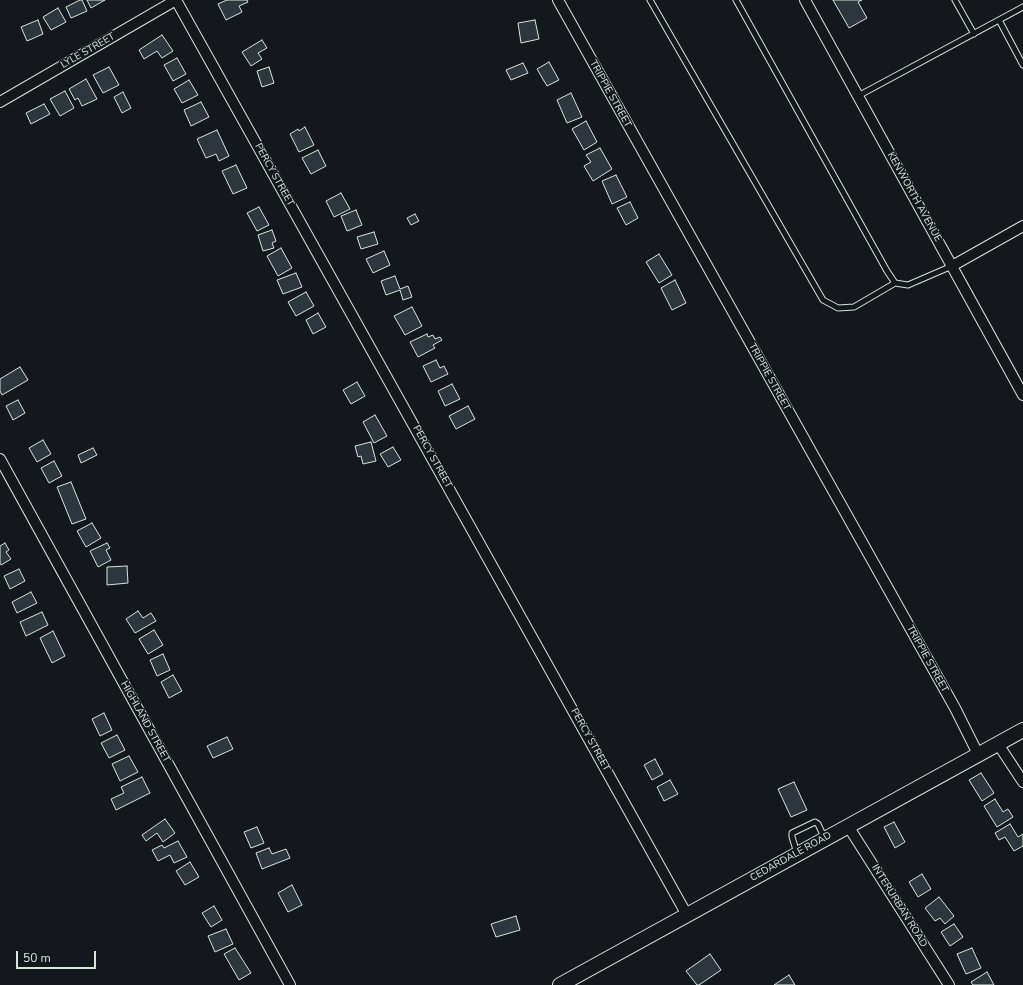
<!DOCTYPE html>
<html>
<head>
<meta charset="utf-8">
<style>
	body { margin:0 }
	#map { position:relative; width:1023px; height:985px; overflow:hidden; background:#14181c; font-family:"Nunito Sans",sans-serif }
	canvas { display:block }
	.scale { position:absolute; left:16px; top:951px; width:80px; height:18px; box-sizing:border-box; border:2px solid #d8e6dc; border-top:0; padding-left:5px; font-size:12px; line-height:14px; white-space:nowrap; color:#d8e6dc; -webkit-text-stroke:3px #14181c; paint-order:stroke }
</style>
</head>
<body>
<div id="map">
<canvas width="1023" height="985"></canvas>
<div class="scale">50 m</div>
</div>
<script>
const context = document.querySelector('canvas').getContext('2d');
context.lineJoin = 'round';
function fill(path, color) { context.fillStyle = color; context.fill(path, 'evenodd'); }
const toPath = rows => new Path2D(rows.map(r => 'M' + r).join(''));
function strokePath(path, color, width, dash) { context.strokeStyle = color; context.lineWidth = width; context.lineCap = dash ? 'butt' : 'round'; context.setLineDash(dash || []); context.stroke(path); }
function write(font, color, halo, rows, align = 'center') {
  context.font = font + ' "Nunito Sans",sans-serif'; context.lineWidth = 3; context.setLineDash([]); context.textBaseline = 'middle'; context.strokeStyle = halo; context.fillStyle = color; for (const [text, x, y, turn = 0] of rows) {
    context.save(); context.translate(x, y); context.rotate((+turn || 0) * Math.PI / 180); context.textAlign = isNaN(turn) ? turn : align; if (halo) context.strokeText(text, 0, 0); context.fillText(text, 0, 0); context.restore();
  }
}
const building = toPath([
	[80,0,82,0,87,11,71,18,66,7,80,0],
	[87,0,105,0,91,8,87,0],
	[227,0,247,0,248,2,239,6,242,12,226,20,218,4,227,0],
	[833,0,862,0,858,2,867,18,849,28,833,0],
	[58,8,66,22,51,30,43,17,58,8],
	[38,20,43,34,27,41,21,27,38,20],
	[535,20,539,39,521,43,518,23,535,20],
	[162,35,173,51,162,58,157,51,144,59,139,50,162,35],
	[262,40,267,48,258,53,262,59,251,66,242,52,262,40],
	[177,58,186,74,173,81,164,65,177,58],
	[549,62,559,80,547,86,537,69,549,62],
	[523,63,528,73,511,80,506,70,523,63],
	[109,67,119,85,103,93,93,75,109,67],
	[269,67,274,83,262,87,257,71,269,67],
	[86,79,97,99,82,106,78,98,75,100,69,89,86,79],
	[189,80,198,95,182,103,174,89,189,80],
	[65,91,74,108,60,116,50,99,65,91],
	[123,92,131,108,122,113,114,97,123,92],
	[571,93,582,117,567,123,557,100,571,93],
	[201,102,209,117,191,126,184,110,201,102],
	[44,104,50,114,31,124,26,113,44,104],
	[586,121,597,142,584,150,572,129,586,121],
	[305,127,314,145,299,152,290,134,298,129,299,131,305,127],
	[217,130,229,156,219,161,216,154,206,158,197,139,217,130],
	[600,148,612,169,593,181,584,166,591,162,586,155,600,148],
	[318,150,326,166,311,174,302,158,318,150],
	[236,165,247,188,233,194,222,171,236,165],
	[616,175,627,197,612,204,602,181,616,175],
	[341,193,350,209,334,217,326,201,341,193],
	[630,202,638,218,626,225,617,208,630,202],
	[259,207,269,225,257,231,247,213,259,207],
	[356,210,362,225,347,231,341,216,356,210],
	[415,214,419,221,411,225,407,218,415,214],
	[272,230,276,241,272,243,274,248,263,251,258,235,272,230],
	[374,232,378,244,361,249,357,237,374,232],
	[281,248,292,268,278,276,267,256,281,248],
	[384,251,390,265,373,273,366,259,384,251],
	[659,254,672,275,659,283,646,262,659,254],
	[296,273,302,287,283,294,277,280,296,273],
	[395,276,400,289,408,286,412,297,403,300,400,290,386,295,381,281,395,276],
	[675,280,686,303,672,310,661,288,675,280],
	[306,292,314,306,296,316,288,302,306,292],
	[412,307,422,326,405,335,394,316,412,307],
	[318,313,326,327,313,334,306,320,318,313],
	[427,334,428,337,433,335,435,339,440,337,442,340,433,345,435,348,418,357,410,342,427,334],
	[436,360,440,368,444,366,448,374,431,382,423,366,436,360],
	[20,367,28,380,2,395,0,391,0,379,20,367],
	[357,382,365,396,351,404,343,390,357,382],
	[452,384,460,399,445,406,438,391,452,384],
	[18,400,25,413,13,420,6,406,18,400],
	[468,406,475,419,456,429,449,416,468,406],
	[375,415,387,436,374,443,363,422,375,415],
	[43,440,51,454,37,462,29,448,43,440],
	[371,442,376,461,363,464,361,456,358,457,355,446,371,442],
	[393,447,401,460,388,467,380,454,393,447],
	[93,448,97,455,81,463,78,455,93,448],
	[54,461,62,476,49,483,41,468,54,461],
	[71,482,86,519,72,524,57,487,71,482],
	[92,523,101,538,86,547,77,531,92,523],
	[5,543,9,550,6,552,11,559,1,565,0,563,0,546,5,543],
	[107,543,110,548,106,550,111,560,98,567,90,551,107,543],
	[127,566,128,583,107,585,107,567,127,566],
	[19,569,25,581,10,589,4,576,19,569],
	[31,592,37,603,17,613,12,602,31,592],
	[138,611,143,618,151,613,156,621,135,633,126,619,138,611],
	[42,612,48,625,26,636,20,622,42,612],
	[154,630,163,645,148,654,139,639,154,630],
	[53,631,65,656,52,663,40,638,53,631],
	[163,654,170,670,157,676,150,660,163,654],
	[173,675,182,691,169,698,161,682,173,675],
	[104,713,112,730,100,736,92,719,104,713],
	[117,735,125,750,109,758,101,743,117,735],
	[227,737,233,749,213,758,207,746,227,737],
	[129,756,138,772,120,781,112,764,129,756],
	[655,759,663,774,652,780,644,765,655,759],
	[981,773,994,793,982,801,969,780,981,773],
	[142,777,150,793,116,810,111,799,124,793,121,787,142,777],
	[670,780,678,794,664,801,657,787,670,780],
	[794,782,807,810,791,817,778,789,794,782],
	[995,799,1003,812,1008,809,1013,817,997,827,984,806,995,799],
	[165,819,175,833,163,842,157,833,146,841,142,835,165,819],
	[894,822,905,842,895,848,884,827,894,822],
	[1010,824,1018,837,1023,834,1023,846,1014,851,1005,837,999,840,995,833,1010,824],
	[257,827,264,843,251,848,244,832,257,827],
	[178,841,187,857,174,863,170,855,158,861,152,850,162,845,164,848,178,841],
	[269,848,272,854,286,849,290,858,262,869,256,853,269,848],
	[190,862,199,877,185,885,176,871,190,862],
	[922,874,931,889,918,897,909,882,922,874],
	[292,885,302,905,288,912,278,893,292,885],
	[939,897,954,916,945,924,940,918,935,921,925,908,939,897],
	[214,906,222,920,211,927,202,913,214,906],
	[516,916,520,930,496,937,491,924,516,916],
	[954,924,963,937,950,946,941,932,954,924],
	[226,929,233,944,215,952,208,936,226,929],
	[235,948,251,973,239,980,224,954,235,948],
	[972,948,981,968,966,974,957,954,972,948],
	[710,954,721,970,699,985,697,985,686,971,710,954],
	[987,972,994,985,973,985,971,982,987,972],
	[789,975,795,985,774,985,789,975]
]);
fill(building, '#2c363c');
strokePath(building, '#d8e6dc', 1);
const lane = toPath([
	[650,0,823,300,838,308,854,307,895,283],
	[736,0,887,271,895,283,908,285,952,266],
	[955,0,974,34],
	[999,20,1023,65],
	[858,96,1023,7],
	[797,853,792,837,792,833,815,822,818,824,824,837]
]);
const street = toPath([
	[176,0,687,915],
	[558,0,955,708,978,754],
	[805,0,1023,395],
	[0,102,176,0],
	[952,266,1023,226],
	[0,459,290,985],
	[998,744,1023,782],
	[848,826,949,985]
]);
const secondary = toPath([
	[560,985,1023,730]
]);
strokePath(lane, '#d8e6dc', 7);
strokePath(street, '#d8e6dc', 12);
strokePath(secondary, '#d8e6dc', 16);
strokePath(lane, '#14181c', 5);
strokePath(street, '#14181c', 10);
strokePath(secondary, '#14181c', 14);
write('10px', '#d8e6dc', '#14181c', [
	["LYLE STREET",88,51,-30],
	["TRIPPIE STREET",610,94,61],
	["PERCY STREET",274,175,61],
	["KENWORTH AVENUE",914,197,61],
	["TRIPPIE STREET",769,377,61],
	["PERCY STREET",432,457,61],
	["TRIPPIE STREET",927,659,61],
	["HIGHLAND STREET",145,722,61],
	["PERCY STREET",590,740,61],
	["CEDARDALE ROAD",791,857,-29],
	["INTERURBAN ROAD",899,906,58]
]);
</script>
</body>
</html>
